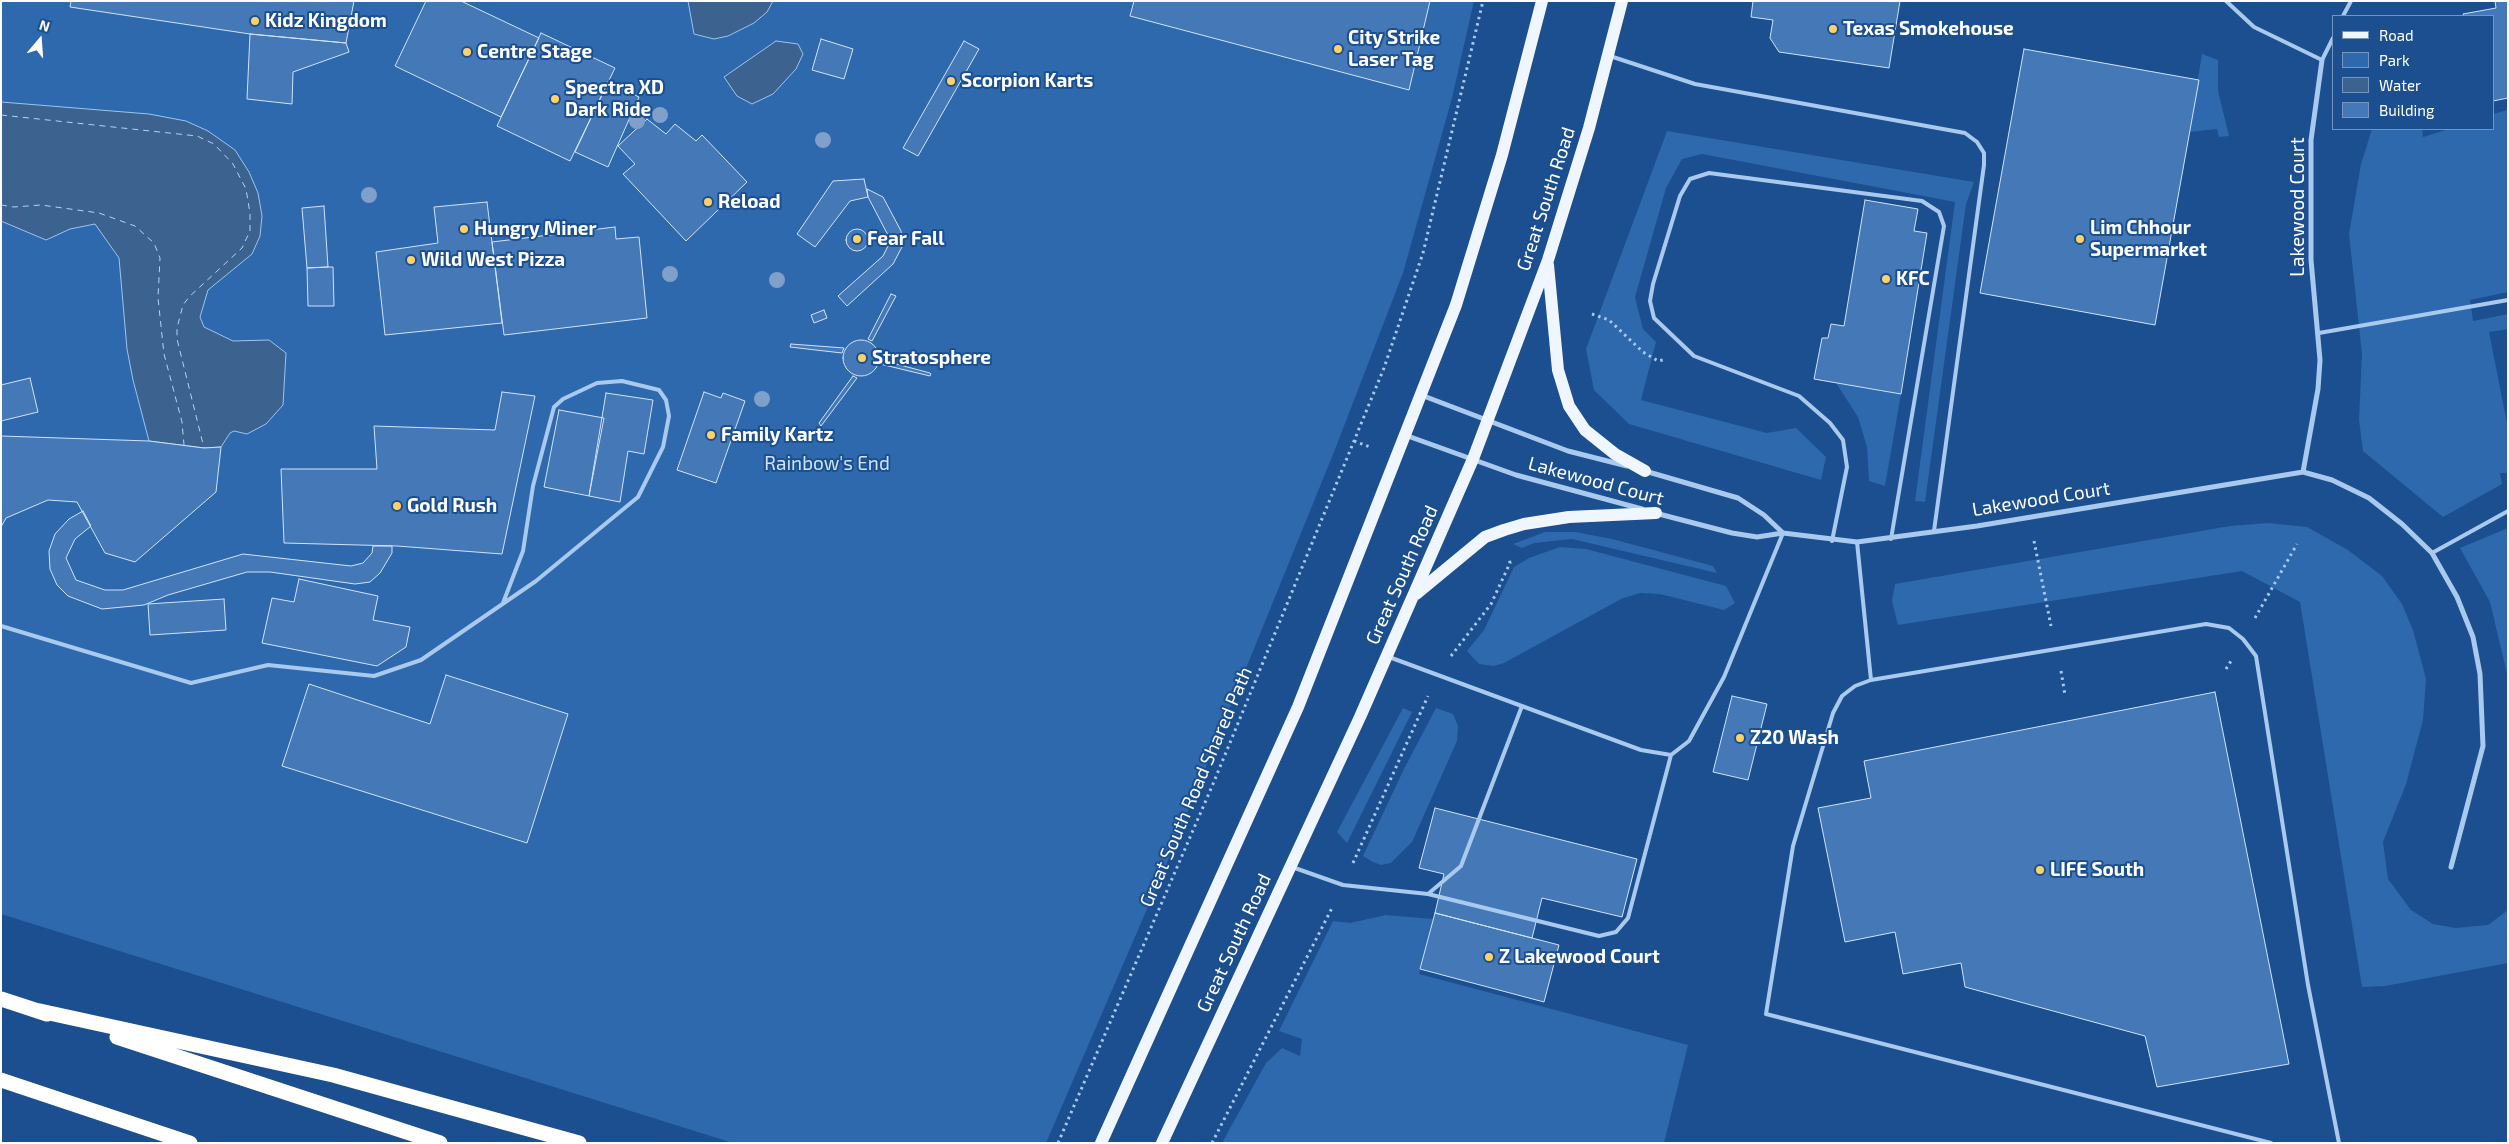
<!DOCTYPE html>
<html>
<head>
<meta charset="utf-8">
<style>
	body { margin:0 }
	#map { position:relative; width:2509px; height:1144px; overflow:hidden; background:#1b4f8f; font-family:"Exo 2",sans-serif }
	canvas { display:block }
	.frame { position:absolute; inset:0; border:2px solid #fff; pointer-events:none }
	.legend { position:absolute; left:2332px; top:15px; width:162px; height:115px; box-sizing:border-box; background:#1b4f8f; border:1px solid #7695bc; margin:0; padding:6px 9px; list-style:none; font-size:15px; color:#fff }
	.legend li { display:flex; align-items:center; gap:10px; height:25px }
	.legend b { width:25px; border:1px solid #7695bc }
	.north { position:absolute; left:15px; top:15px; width:50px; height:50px; -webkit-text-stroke:4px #1b4f8f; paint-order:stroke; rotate:18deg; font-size:14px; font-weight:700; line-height:20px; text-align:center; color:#fff }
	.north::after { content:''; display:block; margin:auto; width:18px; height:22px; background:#fff; clip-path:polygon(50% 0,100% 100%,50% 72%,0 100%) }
</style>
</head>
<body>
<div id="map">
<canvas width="2509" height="1144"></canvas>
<div class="frame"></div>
<ul class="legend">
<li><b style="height:6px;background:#f0f6ff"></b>Road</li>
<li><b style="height:14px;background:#2e69ad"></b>Park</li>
<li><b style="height:14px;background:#3c6290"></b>Water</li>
<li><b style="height:14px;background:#4478b7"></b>Building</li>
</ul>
<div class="north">N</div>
</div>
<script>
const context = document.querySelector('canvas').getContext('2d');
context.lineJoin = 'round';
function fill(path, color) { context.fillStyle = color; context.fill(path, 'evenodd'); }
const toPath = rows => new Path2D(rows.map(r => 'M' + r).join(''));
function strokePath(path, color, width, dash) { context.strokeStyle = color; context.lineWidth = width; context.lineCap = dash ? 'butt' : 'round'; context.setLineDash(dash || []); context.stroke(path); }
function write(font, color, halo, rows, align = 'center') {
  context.font = font + ' "Exo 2",sans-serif'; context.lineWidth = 4; context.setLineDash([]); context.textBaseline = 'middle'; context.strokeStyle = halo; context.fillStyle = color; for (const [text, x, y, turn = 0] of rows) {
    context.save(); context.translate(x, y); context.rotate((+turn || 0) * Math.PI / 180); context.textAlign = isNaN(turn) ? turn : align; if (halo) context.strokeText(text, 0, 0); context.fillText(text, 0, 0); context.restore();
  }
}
fill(toPath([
	[1,1,1474,1,1452,98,1403,273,1334,452,1166,865,1046,1143,733,1143,1,914],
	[2202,54,2218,60,2218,91,2229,136,2219,137,2217,129,2189,132],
	[2508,110,2508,292,2470,300,2473,321,2508,314,2508,329,2489,332,2508,428,2508,473,2500,473,2502,484,2443,517,2363,451,2359,420,2362,354,2349,234,2361,164,2372,129,2422,129,2423,137,2449,129,2493,129,2493,114],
	[1667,131,1974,182,1966,204,1925,502,1915,501,1955,202,1702,154,1682,159,1666,188,1635,297,1643,329,1656,342,1641,400,1767,433,1796,428,1826,457,1821,480,1629,424,1594,390,1586,349],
	[1836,383,1901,394,1885,486,1869,481,1867,447,1858,417],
	[2268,523,2307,527,2348,550,2382,576,2402,604,2413,630,2426,679,2423,720,2406,784,2383,842,2388,879,2411,910,2433,924,2455,928,2488,925,2508,910,2508,963,2385,986,2362,987,2300,602,2242,571,1898,625,1892,601,1895,584,2230,526],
	[2508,528,2508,678,2490,602,2460,548],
	[1545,532,1576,532,1612,539,1713,566,1717,573,1572,539,1534,543,1522,548,1513,544],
	[1560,547,1586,549,1726,586,1735,603,1724,610,1660,594,1640,593,1621,599,1504,663,1494,666,1479,664,1467,651,1484,630,1514,567,1529,558],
	[1403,708,1412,712,1347,843,1337,832],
	[1436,708,1453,714,1458,726,1457,741,1412,842,1391,863,1381,865,1373,862,1363,856,1404,769],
	[1386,915,1433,919,1419,974,1688,1045,1664,1143,1222,1143,1266,1063,1282,1048,1300,1056,1302,1039,1279,1031,1333,921,1350,923]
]), '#2e69ad');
const water = toPath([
	[688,1,773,1,767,12,754,23,728,36,714,39,694,34,688,1],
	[776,41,798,44,803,54,796,69,773,94,752,104,737,96,724,77,776,41],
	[1,102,149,114,186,121,208,131,235,150,249,172,258,193,262,216,260,236,252,254,208,290,200,317,204,327,233,341,269,340,286,353,283,405,266,424,247,434,234,431,230,433,221,447,204,448,149,441,133,380,127,349,119,258,95,224,70,229,46,240,1,221,1,102]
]);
fill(water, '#3c6290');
strokePath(water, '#9cc4f0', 1);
strokePath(toPath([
	[1,115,197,136,214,144,233,164,246,189,250,213,250,231,242,248,189,297,183,305,177,328,177,339,204,448],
	[1,205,14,207,41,205,99,213,135,226,154,243,160,258,158,298,164,354,182,422,184,445]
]), '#b5d3f5', 1, [6, 5]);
const building = toPath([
	[71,1,354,1,346,43,250,34,70,7,71,1],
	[426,1,461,1,539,38,501,117,395,66,426,1],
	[1134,1,1430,1,1409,90,1130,16,1134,1],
	[1753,1,1900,1,1889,68,1779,52,1770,38,1773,20,1751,17,1753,1],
	[2495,1,2508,1,2508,98,2493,101,2493,16,2464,16,2463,14,2496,8,2495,1],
	[541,33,615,68,570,161,497,126,541,33],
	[250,34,346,43,349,52,293,72,292,104,247,99,250,34],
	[821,39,853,49,844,79,812,70,821,39],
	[964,41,979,49,918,156,903,148,964,41],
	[2024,49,2199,80,2155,325,1980,293,2024,49],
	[608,82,639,97,608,167,575,152,608,82],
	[647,119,666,134,675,124,696,141,702,135,747,182,686,241,623,174,635,164,618,146,647,119],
	[864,179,868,197,850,201,815,247,797,234,833,181,864,179],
	[867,189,883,197,901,231,903,245,893,264,847,306,838,296,883,256,889,244,889,237,868,197,867,189],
	[1865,200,1918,209,1914,231,1927,233,1901,394,1814,379,1822,338,1828,338,1831,324,1844,326,1865,200],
	[487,202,502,323,385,335,376,252,438,243,434,207,487,202],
	[324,206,328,267,307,268,302,208,324,206],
	[615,227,616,239,639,237,647,318,504,335,492,242,615,227],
	'846 240a11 11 0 1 1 22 0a11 11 0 1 1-22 0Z',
	[328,267,333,267,334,306,308,306,307,268,328,267],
	[891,294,896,296,872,341,868,339,891,294],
	[824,310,827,318,814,323,811,315,824,310],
	'843 358a18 18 0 1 1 36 0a18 18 0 1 1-36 0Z',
	[791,344,844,348,842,353,790,347,791,344],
	[881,360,930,373,931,374,930,376,880,364,881,360],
	[853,376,857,378,821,426,819,423,853,376],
	[30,378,38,412,1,421,1,385,30,378],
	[502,392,535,396,502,554,397,546,284,543,281,469,377,469,374,426,495,430,502,392],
	[704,392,721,398,723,393,745,401,716,483,677,470,704,392],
	[606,393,653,400,644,454,628,451,620,502,589,496,606,393],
	[559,410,604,418,589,496,544,487,559,410],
	[1,436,149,441,204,448,221,447,216,492,135,562,105,553,77,502,48,500,6,518,1,527,1,436],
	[83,511,91,526,75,539,66,558,76,580,105,590,123,590,243,554,351,566,363,563,372,553,373,546,392,546,392,553,380,573,370,582,355,584,270,572,247,572,168,595,144,605,102,609,68,596,57,585,50,569,49,551,55,534,69,519,83,511],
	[299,579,378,596,373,620,410,627,406,647,377,666,262,643,272,598,294,602,299,579],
	[224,599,226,630,150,635,148,604,224,599],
	[446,675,568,714,527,843,282,766,309,684,430,724,446,675],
	[2215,692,2289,1064,2157,1087,2145,1036,1965,987,1961,963,1903,974,1895,932,1845,942,1818,808,1871,798,1864,761,2215,692],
	[1732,696,1767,704,1748,780,1713,772,1732,696],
	[1435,808,1637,859,1622,917,1542,898,1532,938,1435,913,1444,874,1419,868,1435,808],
	[1435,913,1559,945,1544,1002,1420,969,1435,913]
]);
fill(building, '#4478b7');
strokePath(building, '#cfe3fa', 1);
strokePath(toPath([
	[1592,314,1609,320,1643,352,1658,361,1663,360],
	[1354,441,1370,447],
	[2034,541,2051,626],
	[2255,618,2297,544],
	[1451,656,1491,604,1510,563,1509,557],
	[2226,669,2231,661],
	[2061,671,2065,695],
	[1353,863,1428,696],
	[1058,1143,1213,784,1384,368,1423,253,1483,1],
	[1212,1143,1332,908]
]), '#a9c9ee', 3, [2.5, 4]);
strokePath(toPath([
	[2226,1,2254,27,2322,60,2333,38],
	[2343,16,2351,1],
	[1610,56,1695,84,1965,133,1977,142,1984,153,1984,165,1934,531],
	[2319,333,2508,300],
	[1832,541,1847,467,1843,440,1830,423,1799,396,1694,356,1654,318,1650,301,1653,284,1680,196,1690,179,1709,173,1922,201,1939,212,1944,226,1891,539],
	[1857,542,1871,680],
	[2432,553,2508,511],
	[1,626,191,683,268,665,374,676,421,660,536,581,638,497,663,447,669,416,666,400,659,390,622,381,597,383,563,399,554,407,533,486,523,551,503,603],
	[1389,657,1641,750,1671,755,1689,741,1724,677,1783,533],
	[1292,867,1343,885,1428,894,1461,866,1522,706],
	[1428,894,1599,936,1616,932,1628,918,1671,755],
	[2271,1143,1766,1014,1793,846,1833,713,1842,696,1855,686,1871,680,2206,624,2229,628,2243,639,2256,656,2308,985,2339,1143]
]), '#a9c9ee', 4);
strokePath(toPath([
	[1421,395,1568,451,1627,466],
	[1405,435,1516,475,1642,509],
	[1645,471,1738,498,1764,515,1783,533],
	[2303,472,2318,389,2320,360,2311,260,2311,140,2322,60],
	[1655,513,1732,533,1757,537,1783,533,1857,542,1977,526,2303,472,2332,480,2369,498,2402,524,2432,553,2457,597,2473,637,2480,674,2483,746,2451,867]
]), '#a9c9ee', 5);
strokePath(toPath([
	[1548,265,1558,370,1569,406,1585,430,1615,454,1645,471],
	[1416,594,1485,537,1504,530,1524,524,1569,517,1656,513],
	[1101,1143,1298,707,1456,305,1502,155,1542,1],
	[1162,1143,1360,717,1473,459,1548,260,1589,128,1622,1]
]), '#f0f6ff', 12);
strokePath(toPath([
	[1,999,47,1014],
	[40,1011,333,1075,579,1143],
	[117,1037,440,1143],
	[1,1080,190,1143]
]), '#fff', 15);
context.fillStyle = '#7ea0ca';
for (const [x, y] of [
	[660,115],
	[637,121],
	[823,140],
	[369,195],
	[670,274],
	[777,280],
	[762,399]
]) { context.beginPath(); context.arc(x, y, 8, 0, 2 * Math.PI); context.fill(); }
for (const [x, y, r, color] of [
	[255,21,5,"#ffd166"],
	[1833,29,5,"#ffd166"],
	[1338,49,5,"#ffd166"],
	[467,52,5,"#ffd166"],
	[951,81,5,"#ffd166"],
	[555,99,5,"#ffd166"],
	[708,202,5,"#ffd166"],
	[464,229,5,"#ffd166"],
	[857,239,5,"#ffd166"],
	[2080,239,5,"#ffd166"],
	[411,260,5,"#ffd166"],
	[1886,279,5,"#ffd166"],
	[862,358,5,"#ffd166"],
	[711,435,5,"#ffd166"],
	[397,506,5,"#ffd166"],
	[1740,738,5,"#ffd166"],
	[2040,870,5,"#ffd166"],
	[1489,957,5,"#ffd166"]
]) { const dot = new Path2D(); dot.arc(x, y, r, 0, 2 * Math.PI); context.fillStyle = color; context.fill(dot); strokePath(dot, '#1b4f8f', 2); }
write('bold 19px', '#fff', '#1b4f8f', [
	["Kidz Kingdom",265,21],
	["Texas Smokehouse",1843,29],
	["City Strike",1348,38],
	["Laser Tag",1348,60],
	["Centre Stage",477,52],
	["Scorpion Karts",961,81],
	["Spectra XD",565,88],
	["Dark Ride",565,110],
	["Reload",718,202],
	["Lim Chhour",2090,228],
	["Supermarket",2090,250],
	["Hungry Miner",474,229],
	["Fear Fall",867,239],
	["Wild West Pizza",421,260],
	["KFC",1896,279],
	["Stratosphere",872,358],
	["Family Kartz",721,435],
	["Gold Rush",407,506],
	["Z20 Wash",1750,738],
	["LIFE South",2050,870],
	["Z Lakewood Court",1499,957]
], 'left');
write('19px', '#fff', '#1b4f8f', [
	["Great South Road",1546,199,-72],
	["Lakewood Court",2298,207,-90],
	["Lakewood Court",1596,481,15],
	["Lakewood Court",2041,499,-9],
	["Great South Road",1402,575,-66],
	["Great South Road Shared Path",1196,787,-67],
	["Great South Road",1234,943,-65]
]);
write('19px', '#cfe3fa', '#1b4f8f', [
	["Rainbow's End",827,464]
]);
</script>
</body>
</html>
